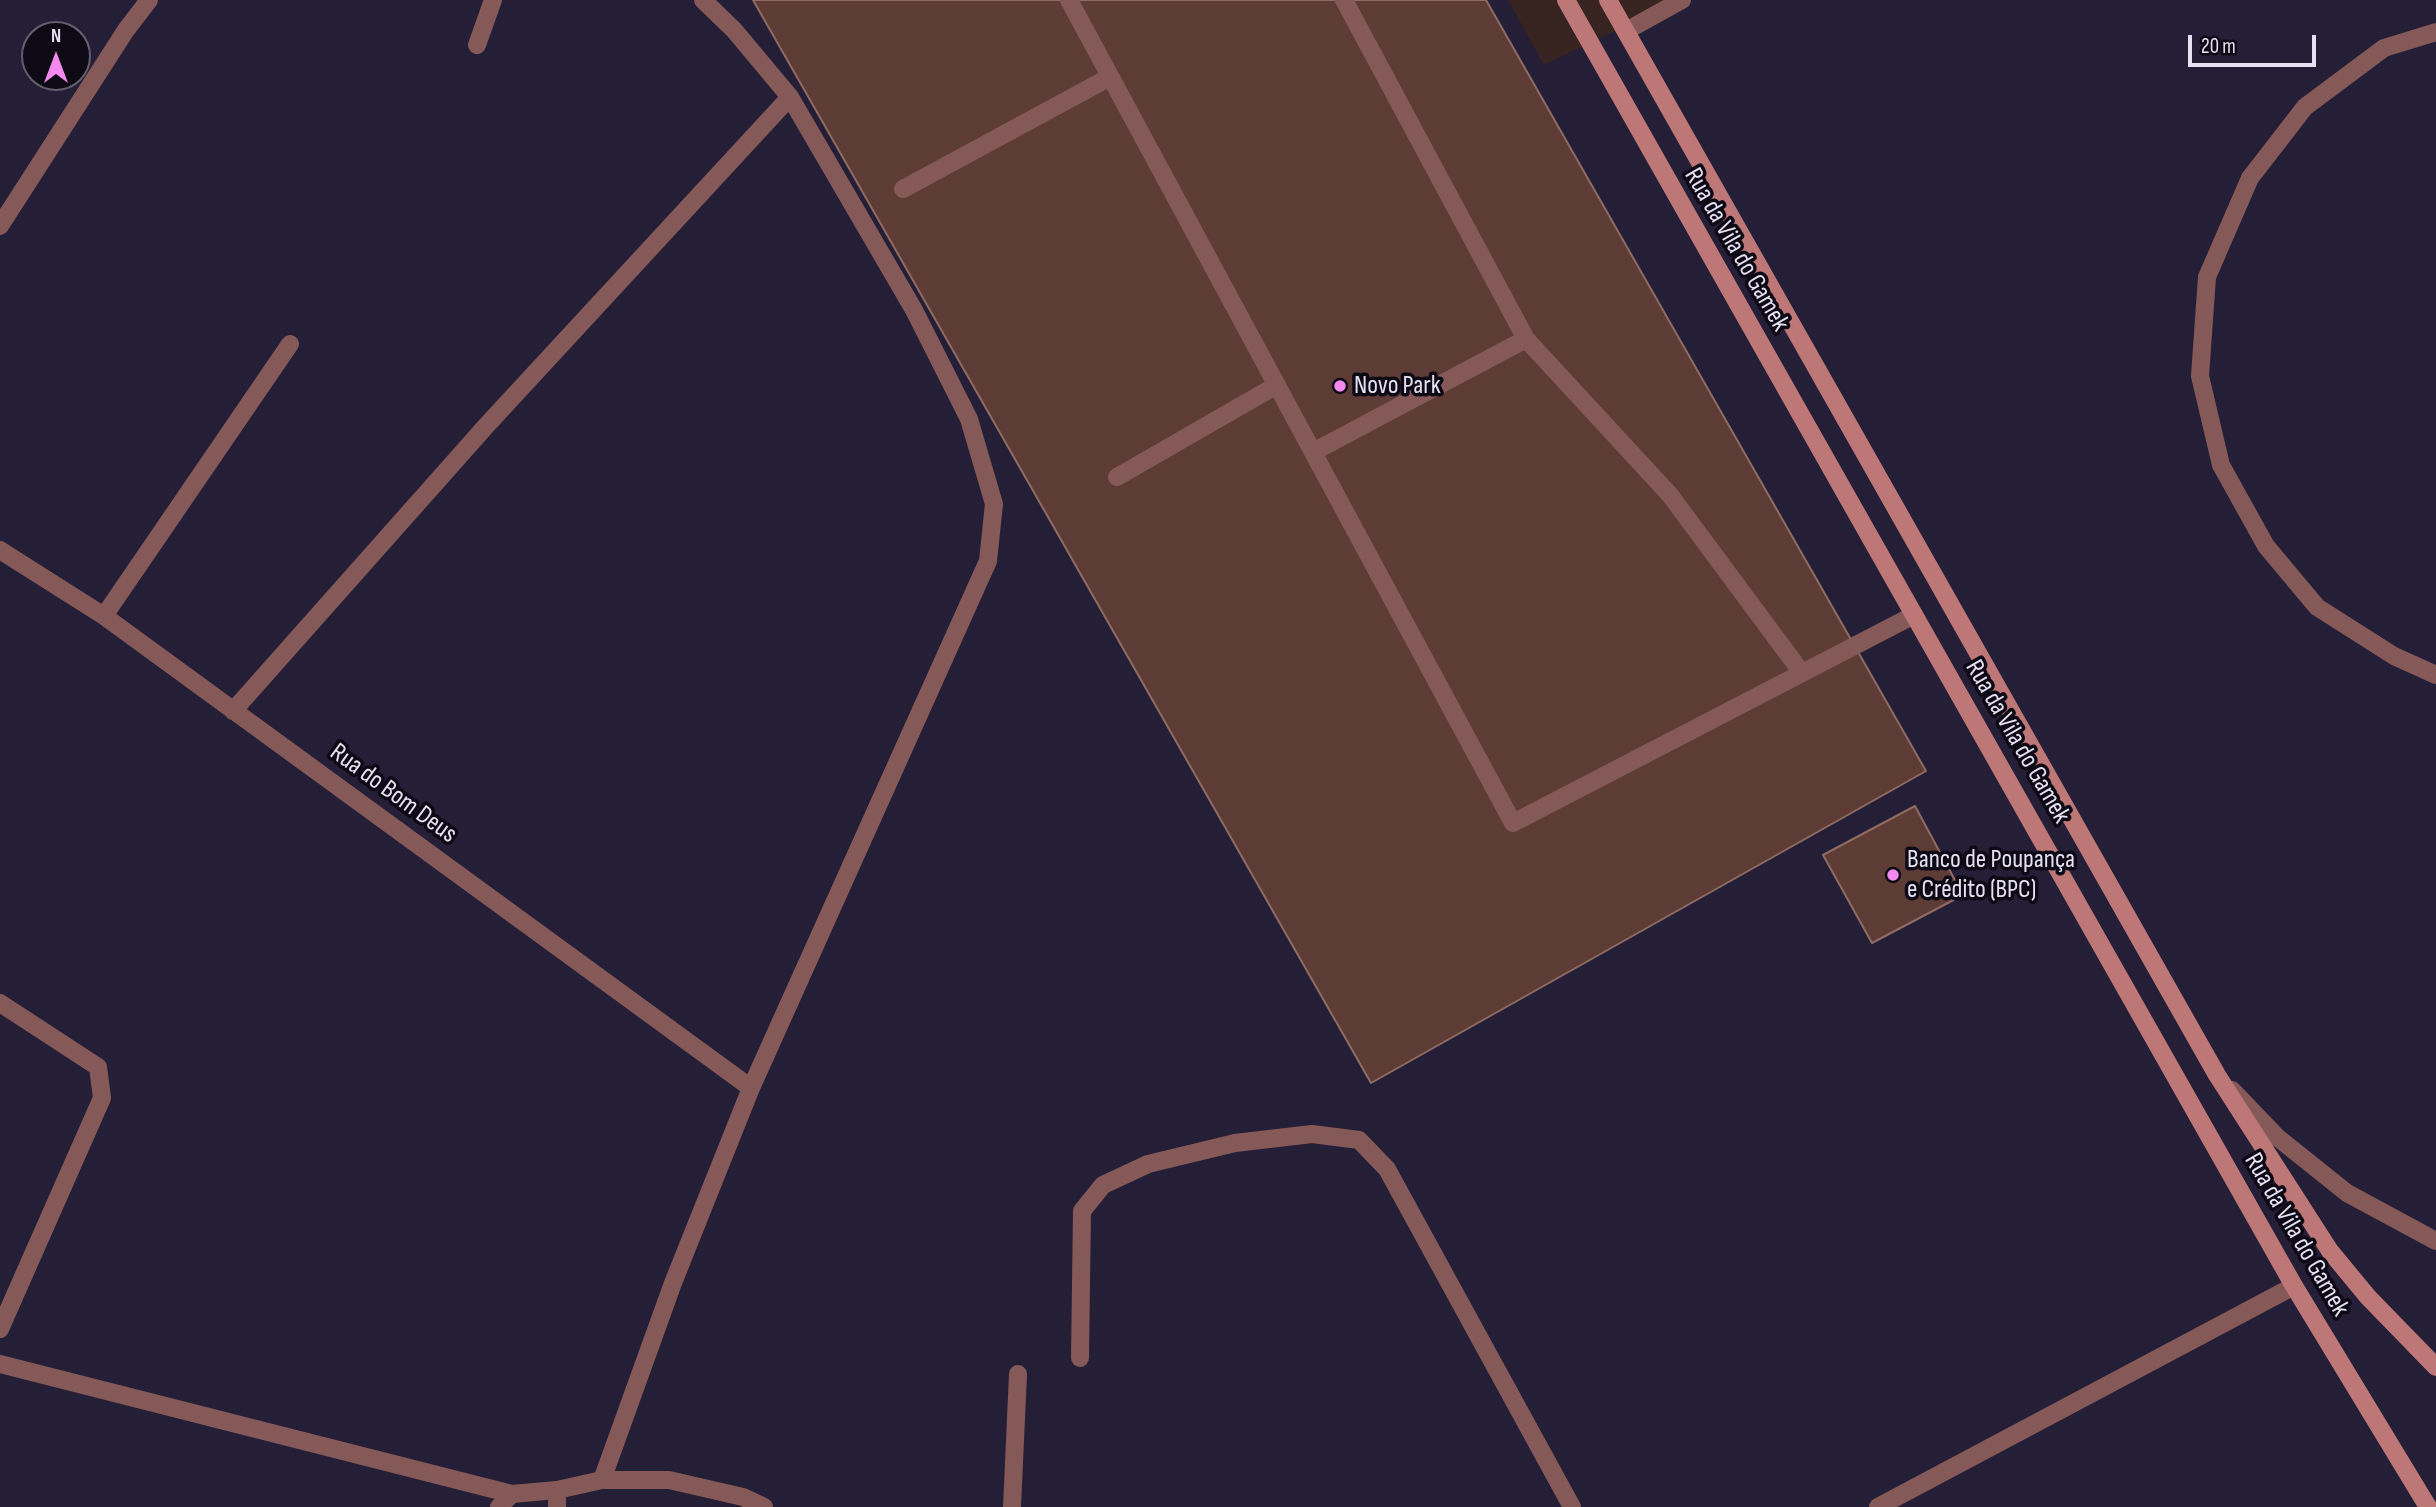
<!DOCTYPE html>
<html>
<head>
<meta charset="utf-8">
<style>
	body { margin:0 }
	#map { position:relative; width:2436px; height:1507px; overflow:hidden; background:#241e37; font-family:"Sofia Sans Condensed",sans-serif }
	canvas { display:block }
	.north { position:absolute; left:21px; top:21px; width:70px; height:70px; box-sizing:border-box; background:#0d0a15; border:2px solid #63606d; border-radius:50%; rotate:0deg; font-size:19px; font-weight:700; line-height:28px; text-align:center; color:#e4e1f2 }
	.north::after { content:''; display:block; margin:auto; width:24px; height:32px; background:#f489f0; clip-path:polygon(50% 0,100% 100%,50% 72%,0 100%) }
	.scale { position:absolute; left:2188px; top:35px; width:128px; height:32px; box-sizing:border-box; border:4px solid #e4e1f2; border-top:0; padding-left:9px; font-size:21px; line-height:24px; white-space:nowrap; color:#e4e1f2; -webkit-text-stroke:5px #0d0a15; paint-order:stroke }
</style>
</head>
<body>
<div id="map">
<canvas width="2436" height="1507"></canvas>
<div class="north">N</div>
<div class="scale">20 m</div>
</div>
<script>
const context = document.querySelector('canvas').getContext('2d');
context.lineJoin = 'round';
function fill(path, color) { context.fillStyle = color; context.fill(path, 'evenodd'); }
const toPath = rows => new Path2D(rows.map(r => 'M' + r).join(''));
function strokePath(path, color, width, dash) { context.strokeStyle = color; context.lineWidth = width; context.lineCap = dash ? 'butt' : 'round'; context.setLineDash(dash || []); context.stroke(path); }
function write(font, color, halo, rows, align = 'center') {
  context.font = font + ' "Sofia Sans Condensed",sans-serif'; context.lineWidth = 7; context.setLineDash([]); context.textBaseline = 'middle'; context.strokeStyle = halo; context.fillStyle = color; for (const [text, x, y, turn = 0] of rows) {
    context.save(); context.translate(x, y); context.rotate((+turn || 0) * Math.PI / 180); context.textAlign = isNaN(turn) ? turn : align; if (halo) context.strokeText(text, 0, 0); context.fillText(text, 0, 0); context.restore();
  }
}
fill(toPath([
	[1508,0,1672,0,1674,3,1544,65]
]), '#372421');
const building = toPath([
	[753,0,1486,0,1926,771,1371,1083,753,0],
	[1915,806,1963,895,1872,943,1823,855,1915,806]
]);
fill(building, '#5c3c34');
strokePath(building, '#8f6b63', 2);
strokePath(toPath([
	[1069,0,1513,823,1914,615],
	[1626,31,1682,0],
	[903,189,1110,77],
	[1526,339,1670,495,1802,673],
	[1313,452,1526,339,1344,0],
	[1117,477,1277,385]
]), '#865959', 18);
strokePath(toPath([
	[2436,32,2384,48,2305,107,2250,178,2207,277,2200,376,2221,465,2266,546,2317,607,2394,656,2436,675],
	[477,45,493,0],
	[0,226,126,30,149,0],
	[0,550,104,616,751,1088],
	[104,616,290,344],
	[233,711,486,426,790,97],
	[0,1003,98,1067,102,1098,0,1329],
	[2232,1090,2277,1137,2347,1193,2436,1241],
	[1080,1358,1082,1211,1103,1185,1148,1164,1235,1143,1312,1134,1359,1140,1387,1169,1572,1507],
	[602,1480,673,1283,751,1088,988,561,994,504,969,419,914,310,790,97,734,30,703,0],
	[557,1490,557,1507],
	[499,1507,512,1494],
	[1012,1507,1018,1374]
]), '#865959', 18);
strokePath(toPath([
	[0,1364,512,1494,557,1490,602,1480,669,1480,743,1497,764,1507],
	[1878,1507,2294,1286]
]), '#865959', 18);
strokePath(toPath([
	[1566,0,2294,1286,2428,1507],
	[1608,0,2217,1075,2330,1251,2368,1297,2436,1367]
]), '#be7777', 18);
for (const [x, y, r, color] of [
	[1340,386,7,"#f489f0"],
	[1893,875,7,"#f489f0"]
]) { const dot = new Path2D(); dot.arc(x, y, r, 0, 2 * Math.PI); context.fillStyle = color; context.fill(dot); strokePath(dot, '#0d0a15', 2.5); }
write('26px', '#e4e1f2', '#0d0a15', [
	["Rua da Vila do Gamek",1736,250,60],
	["Rua da Vila do Gamek",2017,742,60],
	["Rua do Bom Deus",393,794,36],
	["Rua da Vila do Gamek",2296,1235,60]
]);
write('26px', '#e4e1f2', '#0d0a15', [
	["Novo Park",1354,386],
	["Banco de Poupança",1907,860],
	["e Crédito (BPC)",1907,890]
], 'left');
</script>
</body>
</html>
